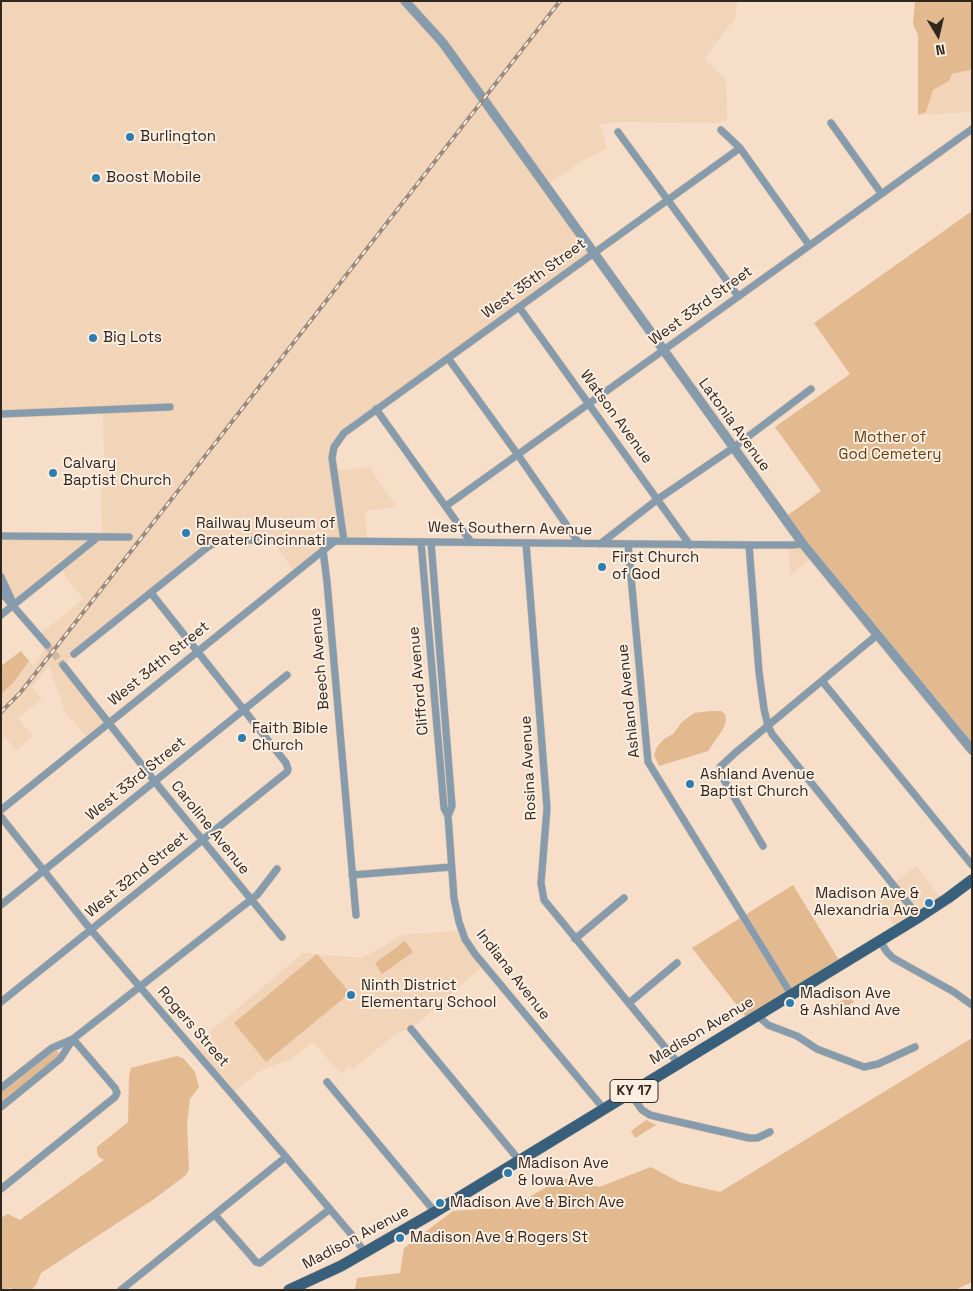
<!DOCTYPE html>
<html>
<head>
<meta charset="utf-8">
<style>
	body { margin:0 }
	#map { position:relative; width:973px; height:1291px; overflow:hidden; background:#f6dec9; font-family:"Space Grotesk",sans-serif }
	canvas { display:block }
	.frame { position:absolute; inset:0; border:2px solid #30271f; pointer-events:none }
	.north { position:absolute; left:913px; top:10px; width:50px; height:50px; -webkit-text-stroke:4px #fceee1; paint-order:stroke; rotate:171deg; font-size:14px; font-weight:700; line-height:20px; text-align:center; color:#30271f }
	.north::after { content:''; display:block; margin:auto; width:18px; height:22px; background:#30271f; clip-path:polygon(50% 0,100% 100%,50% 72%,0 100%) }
</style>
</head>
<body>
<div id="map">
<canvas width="973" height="1291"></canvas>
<div class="frame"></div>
<div class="north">N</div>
</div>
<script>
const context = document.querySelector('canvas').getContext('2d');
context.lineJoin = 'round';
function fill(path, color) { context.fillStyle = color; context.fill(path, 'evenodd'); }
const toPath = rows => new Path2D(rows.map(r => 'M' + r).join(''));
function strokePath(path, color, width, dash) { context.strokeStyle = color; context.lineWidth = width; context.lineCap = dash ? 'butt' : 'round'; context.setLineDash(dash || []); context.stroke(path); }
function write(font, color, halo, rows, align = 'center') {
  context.font = font + ' "Space Grotesk",sans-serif'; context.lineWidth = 4; context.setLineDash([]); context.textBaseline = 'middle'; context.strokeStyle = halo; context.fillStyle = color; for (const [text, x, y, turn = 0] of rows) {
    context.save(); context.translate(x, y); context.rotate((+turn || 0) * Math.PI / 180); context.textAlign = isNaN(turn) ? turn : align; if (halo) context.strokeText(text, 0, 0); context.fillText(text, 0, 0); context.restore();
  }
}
fill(toPath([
	[1,1,738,1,735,18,704,59,726,80,727,120,714,123,623,122,600,124,607,148,584,160,545,186,593,253,348,430,334,447,334,471,369,467,397,507,365,511,367,541,335,541,295,573,272,540,217,542,74,654,63,665,108,723,88,739,65,712,49,666,32,687,42,699,18,718,33,737,16,750,5,737,1,743,1,694,14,682,29,661,33,665,44,651,39,635,83,599,65,576,62,568,13,606,1,592,1,536,102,537,101,490,105,483,103,418,101,410,1,414],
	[972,66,972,112,918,115,926,112,933,90,949,81,952,74,970,70],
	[803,544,813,557,790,575,789,545],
	[916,866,943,901,897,930,878,900,897,889,893,884],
	[454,931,462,932,484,965,411,1029,397,1033,352,1070,349,1067,341,1074,313,1042,290,1060,261,1070,232,1093,192,1047,303,953,362,958,402,935]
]), '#f2d4b9');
fill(toPath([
	[915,1,972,1,972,66,970,70,952,74,949,81,933,90,926,112,918,115,918,35,913,24],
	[972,211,972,750,784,518,821,491,775,427,850,374,814,323],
	[21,651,29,661,14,682,1,694,1,666],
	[711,711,721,711,725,714,726,721,723,729,708,751,659,766,654,755,657,747,664,739,673,734,682,722,694,713],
	[793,885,839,960,746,1017,692,948],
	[405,941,413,952,382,974,375,963],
	[317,954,350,993,266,1062,234,1023],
	[850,996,854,1002,834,1014,830,1008],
	[972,1038,972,1282,955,1290,355,1290,357,1278,400,1273,404,1248,453,1211,512,1207,562,1178,599,1187,651,1167,681,1183,720,1192],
	[53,1050,58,1051,59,1057,1,1103,1,1091],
	[177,1056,184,1059,195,1072,199,1087,190,1099,187,1124,189,1169,186,1175,154,1199,41,1273,36,1285,31,1290,15,1290,11,1288,1,1290,1,1218,8,1214,20,1220,104,1160,99,1157,97,1153,97,1147,128,1122,129,1077,131,1068],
	[646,1120,656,1125,635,1138,631,1131]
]), '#e3b990');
strokePath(toPath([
	[47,645,63,665]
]), '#ceb9a7', 7, [7, 3.5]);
const minor = toPath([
	[831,123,881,193],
	[721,130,740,148,809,245],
	[618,132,738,296],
	[519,307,690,545],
	[448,358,518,455,579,543],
	[376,409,471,542],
	[1,414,170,407],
	[446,506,972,129],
	[1,536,129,537],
	[344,541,332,458,334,447,344,433,740,148],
	[421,542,444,808,448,816,454,898,459,922,465,939,475,954,604,1109],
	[431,542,452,806,448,816],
	[526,543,547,808,541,883,544,900,678,1063],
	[600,544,658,499,733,448,811,389],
	[628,544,648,762,791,994],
	[749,545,759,672,764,709,768,726,772,734,919,917],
	[323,550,327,582,356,915],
	[1,577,13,603],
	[1,592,47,645],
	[1,615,98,537],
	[74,654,209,546,217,542,226,540,749,545,792,545,803,544],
	[63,665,160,788,282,937],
	[822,681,972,865],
	[1,810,335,541],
	[1,817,91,930,286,1157,356,1240,365,1253],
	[763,846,721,775,720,767,735,753,877,635],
	[352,875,451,867],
	[1,905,287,675],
	[575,939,624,898],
	[880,941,887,952,893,958,954,992,972,1005],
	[1,1002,287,772,288,769,286,763,151,593],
	[629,1003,677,963],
	[757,1015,768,1025,797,1036,817,1049,864,1067,878,1064,915,1047],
	[411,1029,519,1160],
	[327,1082,435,1212],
	[1,1088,52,1048,73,1039,257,895,277,869],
	[630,1093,642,1110,650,1115,662,1118,749,1138,757,1138,770,1132],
	[1,1107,60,1059,73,1039],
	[1,1189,115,1097,117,1093,115,1088,73,1039],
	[215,1215,252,1257,256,1262,260,1263,330,1209],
	[121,1290,286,1157]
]);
const tertiary = toPath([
	[405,1,443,43,803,544,972,750]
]);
const primary = toPath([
	[289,1290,341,1266,435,1212,919,917,948,898,972,880]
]);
strokePath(minor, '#d2bdaa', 8);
strokePath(tertiary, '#d2bdaa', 10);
strokePath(primary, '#d2bdaa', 12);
strokePath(minor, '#869cac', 7);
strokePath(tertiary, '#869cac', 9);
strokePath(primary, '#38607c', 11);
const rail = toPath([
	[1,712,20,693,50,655,560,1]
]);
strokePath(rail, '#9b8a7b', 4);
strokePath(rail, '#fceee1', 2, [5.5]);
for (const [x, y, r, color] of [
	[130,137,5,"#2e7daf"],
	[96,178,5,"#2e7daf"],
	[93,338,5,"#2e7daf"],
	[53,473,5,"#2e7daf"],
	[186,533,5,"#2e7daf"],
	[602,567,5,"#2e7daf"],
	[242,738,5,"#2e7daf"],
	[690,784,5,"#2e7daf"],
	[929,903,5,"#2e7daf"],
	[351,995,5,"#2e7daf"],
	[790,1003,5,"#2e7daf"],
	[508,1173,5,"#2e7daf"],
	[440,1203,5,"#2e7daf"],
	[400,1238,5,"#2e7daf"]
]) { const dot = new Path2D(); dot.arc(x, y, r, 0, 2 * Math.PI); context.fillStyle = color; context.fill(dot); strokePath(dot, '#fceee1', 2); }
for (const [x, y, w] of [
	[634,1091,48]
]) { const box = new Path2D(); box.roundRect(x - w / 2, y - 11.5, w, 23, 4); context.fillStyle = '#fceee1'; context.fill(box); strokePath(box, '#30271f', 1); }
write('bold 14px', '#30271f', null, [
	["KY 17",634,1091]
]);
write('15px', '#30271f', '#fceee1', [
	["Burlington",140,137],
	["Boost Mobile",106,178],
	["Big Lots",103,338],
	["Calvary",63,464],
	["Baptist Church",63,481],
	["Railway Museum of",196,524],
	["Greater Cincinnati",196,541],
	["First Church",612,558],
	["of God",612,575],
	["Faith Bible",252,729],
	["Church",252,746],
	["Ashland Avenue",700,775],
	["Baptist Church",700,792],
	["Madison Ave &",919,894,"right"],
	["Alexandria Ave",919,911,"right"],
	["Ninth District",361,986],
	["Elementary School",361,1003],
	["Madison Ave",800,994],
	["& Ashland Ave",800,1011],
	["Madison Ave",518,1164],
	["& Iowa Ave",518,1181],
	["Madison Ave & Birch Ave",450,1203],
	["Madison Ave & Rogers St",410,1238]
], 'left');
write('15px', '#30271f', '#fceee1', [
	["West 35th Street",534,279,-36],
	["West 33rd Street",701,306,-36],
	["Watson Avenue",616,417,54],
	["Latonia Avenue",734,425,54],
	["West Southern Avenue",510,529,1],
	["Beech Avenue",320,659,-95],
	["West 34th Street",159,664,-39],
	["Clifford Avenue",419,681,-95],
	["Ashland Avenue",629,701,-96],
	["Rosina Avenue",529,768,-93],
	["West 33rd Street",136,779,-39],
	["Caroline Avenue",210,828,51],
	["West 32nd Street",137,875,-39],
	["Indiana Avenue",513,975,52],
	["Rogers Street",193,1027,49],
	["Madison Avenue",702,1031,-31],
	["Madison Avenue",356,1238,-28]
]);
write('15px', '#673e0c', '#fceee1', [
	["Mother of",890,438],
	["God Cemetery",890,455]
]);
</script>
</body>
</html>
